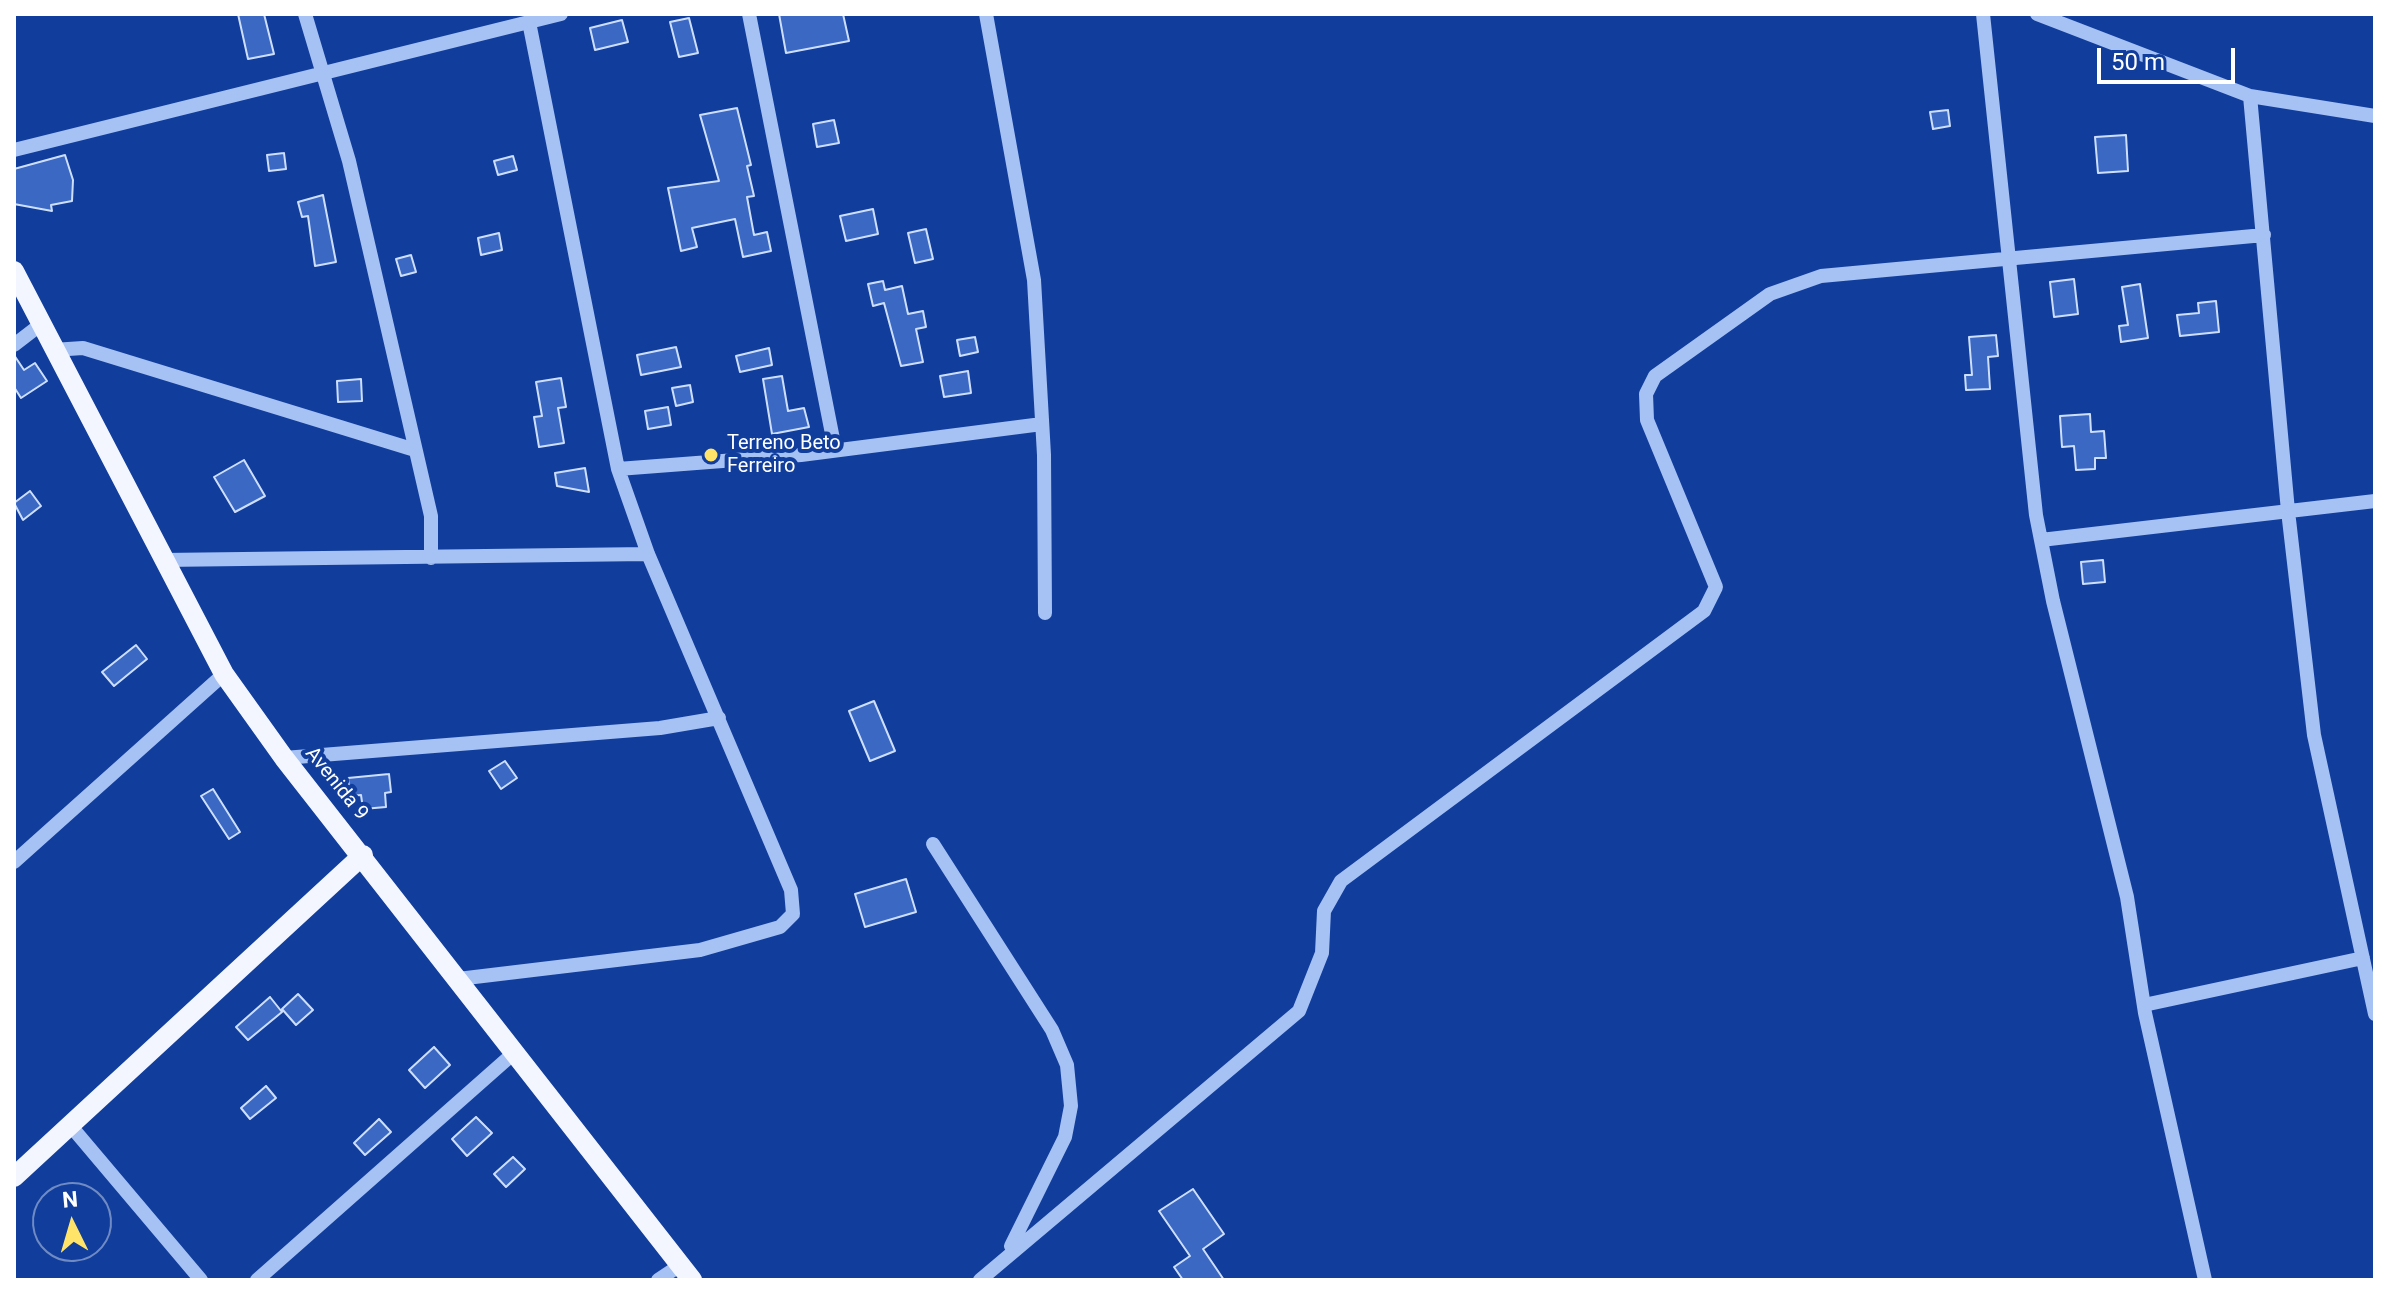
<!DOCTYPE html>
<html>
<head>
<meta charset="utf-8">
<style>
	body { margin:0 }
	#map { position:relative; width:2389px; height:1294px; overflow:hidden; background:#113e9c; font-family:Roboto,sans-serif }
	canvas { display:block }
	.frame { position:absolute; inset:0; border:16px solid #fff; pointer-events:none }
	.north { position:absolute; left:32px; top:1182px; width:80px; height:80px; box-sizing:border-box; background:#113e9c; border:2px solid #708bc4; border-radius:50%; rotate:355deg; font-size:22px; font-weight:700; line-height:32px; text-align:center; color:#fff }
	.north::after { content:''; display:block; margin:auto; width:28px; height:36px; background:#ffe469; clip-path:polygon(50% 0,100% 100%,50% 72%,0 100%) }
	.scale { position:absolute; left:2097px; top:48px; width:138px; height:36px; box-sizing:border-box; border:4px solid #fff; border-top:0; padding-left:10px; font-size:24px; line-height:28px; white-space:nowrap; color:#fff; -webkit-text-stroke:6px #113e9c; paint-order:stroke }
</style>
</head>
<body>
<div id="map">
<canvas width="2389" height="1294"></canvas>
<div class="frame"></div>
<div class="north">N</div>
<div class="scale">50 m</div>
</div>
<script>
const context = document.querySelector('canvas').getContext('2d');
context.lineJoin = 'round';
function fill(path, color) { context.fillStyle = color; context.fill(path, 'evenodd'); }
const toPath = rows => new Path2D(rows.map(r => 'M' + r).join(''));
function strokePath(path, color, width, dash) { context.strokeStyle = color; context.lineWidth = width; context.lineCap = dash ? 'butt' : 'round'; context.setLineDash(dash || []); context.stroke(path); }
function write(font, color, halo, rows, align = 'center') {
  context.font = font + ' Roboto,sans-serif'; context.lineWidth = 8; context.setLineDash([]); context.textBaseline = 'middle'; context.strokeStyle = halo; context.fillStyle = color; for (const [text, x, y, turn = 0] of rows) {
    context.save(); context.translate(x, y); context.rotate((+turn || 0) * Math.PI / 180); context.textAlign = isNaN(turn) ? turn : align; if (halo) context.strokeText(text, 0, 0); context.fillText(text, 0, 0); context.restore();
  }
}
const building = toPath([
	[238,14,264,14,274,54,248,59,238,14],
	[779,14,843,14,849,41,786,53,779,14],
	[689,18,698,53,679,57,670,22,689,18],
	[622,20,628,42,595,50,590,28,622,20],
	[737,108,751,165,747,166,754,196,747,197,754,235,767,232,771,251,743,257,735,219,692,228,697,247,681,251,668,188,719,181,700,115,737,108],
	[1948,110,1950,126,1933,129,1930,112,1948,110],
	[834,120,839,143,817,147,813,124,834,120],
	[2126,135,2128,171,2098,173,2095,137,2126,135],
	[284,153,286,169,269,171,267,155,284,153],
	[65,155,73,180,72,201,51,205,52,211,14,204,14,169,65,155],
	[513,156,517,170,498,175,494,161,513,156],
	[323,195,336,262,315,266,308,216,302,217,298,202,323,195],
	[873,209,878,234,846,241,840,216,873,209],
	[926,229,933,259,915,263,908,233,926,229],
	[499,233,502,250,481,255,478,238,499,233],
	[411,255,416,272,401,276,396,259,411,255],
	[2074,279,2078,314,2054,317,2050,282,2074,279],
	[883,281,885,290,902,286,908,314,923,311,926,327,916,329,923,362,901,366,884,303,873,306,868,284,883,281],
	[2140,284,2148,338,2121,342,2119,326,2128,325,2122,287,2140,284],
	[2216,301,2219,332,2180,336,2177,315,2199,313,2198,303,2216,301],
	[1996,335,1998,356,1988,357,1990,389,1966,390,1965,375,1972,375,1969,337,1996,335],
	[975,337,978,352,960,356,957,340,975,337],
	[676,347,681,367,641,375,637,355,676,347],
	[769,348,772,365,740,372,736,356,769,348],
	[14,355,24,370,35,363,47,381,21,398,14,387,14,355],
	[968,371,971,393,944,397,940,376,968,371],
	[782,376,788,411,804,408,809,427,772,434,763,379,782,376],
	[561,378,566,407,558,408,564,443,539,447,534,417,542,416,536,382,561,378],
	[361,379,362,401,338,402,337,381,361,379],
	[690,385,693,402,676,406,672,388,690,385],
	[668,407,671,425,648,429,645,411,668,407],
	[2090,414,2091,432,2104,431,2106,458,2095,458,2095,469,2076,470,2074,446,2062,447,2060,416,2090,414],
	[244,460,265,496,235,512,214,477,244,460],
	[585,468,589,492,557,486,555,473,585,468],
	[30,491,41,506,23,520,14,503,30,491],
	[2103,560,2105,582,2083,584,2081,562,2103,560],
	[136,645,147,659,114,686,102,672,136,645],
	[874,701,895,751,870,761,849,711,874,701],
	[505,761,517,778,501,789,489,771,505,761],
	[389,774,391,792,385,793,386,807,363,809,361,795,350,796,348,778,389,774],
	[213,789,240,832,229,839,201,796,213,789],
	[906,879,916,912,865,927,855,894,906,879],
	[298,994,313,1010,296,1025,282,1009,298,994],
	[270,997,282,1012,248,1040,236,1027,270,997],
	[434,1047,450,1065,425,1088,409,1070,434,1047],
	[266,1086,276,1098,250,1119,241,1108,266,1086],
	[476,1117,492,1133,467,1156,452,1139,476,1117],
	[379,1119,391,1132,365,1155,354,1143,379,1119],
	[513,1157,525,1169,506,1187,494,1174,513,1157],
	[1193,1189,1224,1234,1203,1249,1224,1280,1183,1280,1174,1267,1190,1256,1159,1211,1193,1189]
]);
fill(building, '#3a68c3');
strokePath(building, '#cedffe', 2);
strokePath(toPath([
	[305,14,349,161,431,516,431,558],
	[749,14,835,449],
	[986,14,1034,280,1044,455,1045,613],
	[1983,14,2036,515,2053,601,2127,897,2145,1013,2205,1280],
	[2037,14,2250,96,2375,116],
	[2250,96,2288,511,2314,735,2375,1014],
	[14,150,561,14],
	[14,345,40,325],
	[53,350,83,348,415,450],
	[618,469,801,455,1042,424],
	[2041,540,2375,501],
	[162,560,648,554],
	[284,758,660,728,719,718],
	[933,844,1052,1030,1067,1065,1071,1106,1065,1137,1011,1246],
	[14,862,224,674],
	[458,979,700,950,780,927,793,914,791,890,648,554,618,469,529,22],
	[2144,1005,2363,958],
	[70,1125,201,1280],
	[257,1280,515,1052],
	[658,1280,679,1266],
	[980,1280,1299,1011,1322,953,1324,911,1341,881,1704,611,1716,587,1647,420,1646,394,1655,376,1770,294,1821,276,2264,235]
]), '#a6c1f4', 14);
strokePath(toPath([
	[14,271,224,674,284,758,692,1280],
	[14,1177,363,855]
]), '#f3f6ff', 20);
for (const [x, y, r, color] of [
	[711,455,8,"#ffe469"]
]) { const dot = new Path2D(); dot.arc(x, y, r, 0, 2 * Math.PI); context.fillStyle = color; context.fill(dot); strokePath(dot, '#113e9c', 3); }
write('20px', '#fff', '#113e9c', [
	["Terreno Beto",727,444],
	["Ferreiro",727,467]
], 'left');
write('20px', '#fff', '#113e9c', [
	["Avenida 9",336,784,51]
]);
</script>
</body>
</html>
